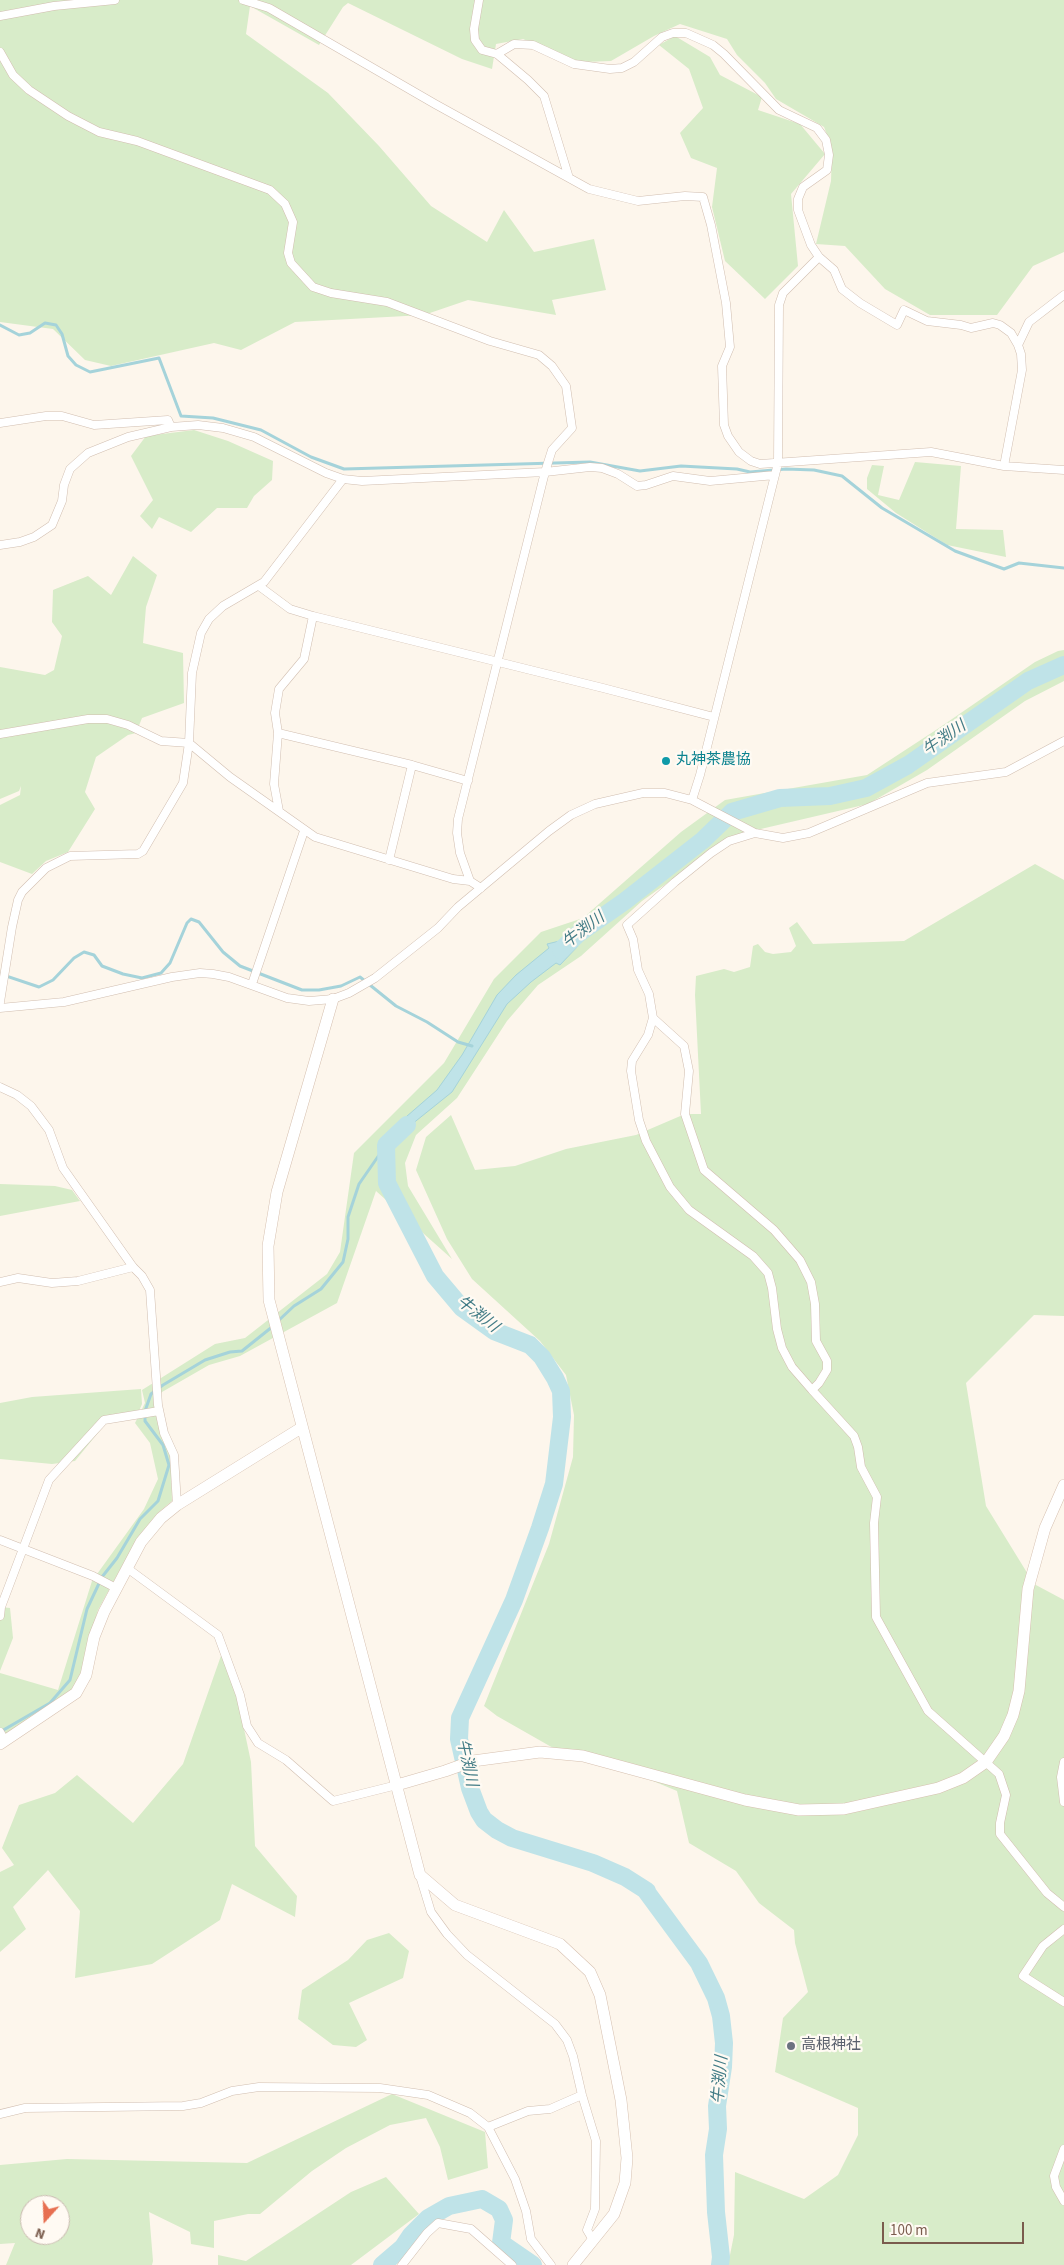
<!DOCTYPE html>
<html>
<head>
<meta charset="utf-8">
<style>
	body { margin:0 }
	#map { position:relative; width:1064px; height:2265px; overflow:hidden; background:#fdf6ec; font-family:"Source Sans 3",sans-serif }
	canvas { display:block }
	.north { position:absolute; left:20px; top:2195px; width:50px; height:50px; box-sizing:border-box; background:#fffaf3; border:1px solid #cabbb1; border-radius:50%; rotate:200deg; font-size:14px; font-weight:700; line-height:20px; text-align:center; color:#7a5c4d }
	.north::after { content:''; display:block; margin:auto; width:18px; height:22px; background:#e76f51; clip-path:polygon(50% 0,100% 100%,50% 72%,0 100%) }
	.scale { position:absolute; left:882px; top:2222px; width:142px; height:22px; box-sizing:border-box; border:2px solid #7a5c4d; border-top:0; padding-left:6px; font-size:15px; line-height:18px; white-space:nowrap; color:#7a5c4d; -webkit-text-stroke:4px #fffaf3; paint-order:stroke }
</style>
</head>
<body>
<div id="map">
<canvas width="1064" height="2265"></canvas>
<div class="north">N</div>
<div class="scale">100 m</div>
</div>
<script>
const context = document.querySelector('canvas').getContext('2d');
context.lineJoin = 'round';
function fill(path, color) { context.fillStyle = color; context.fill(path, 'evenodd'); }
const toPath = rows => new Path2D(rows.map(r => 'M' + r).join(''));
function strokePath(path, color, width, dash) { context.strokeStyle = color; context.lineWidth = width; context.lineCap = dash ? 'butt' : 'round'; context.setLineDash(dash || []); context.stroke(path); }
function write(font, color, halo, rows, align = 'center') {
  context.font = font + ' "Source Sans 3","Noto Sans JP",sans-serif'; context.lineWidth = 4.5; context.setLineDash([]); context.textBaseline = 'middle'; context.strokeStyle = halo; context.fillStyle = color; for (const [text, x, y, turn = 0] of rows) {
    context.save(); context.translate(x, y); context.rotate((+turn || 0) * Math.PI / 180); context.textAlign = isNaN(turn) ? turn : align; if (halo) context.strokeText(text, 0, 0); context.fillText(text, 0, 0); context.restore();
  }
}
fill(toPath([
	[0,0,1064,0,1064,252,1033,266,997,315,930,315,885,289,845,246,816,244,831,181,832,148,824,127,776,99,765,83,737,55,727,39,680,24,654,36,611,61,584,62,569,59,523,39,496,44,492,69,462,59,348,3,343,7,319,45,250,6,246,34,328,93,379,146,431,206,487,242,504,210,534,252,594,239,606,290,552,300,556,315,468,300,424,315,295,322,241,350,214,343,111,366,85,360,53,329,0,322],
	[675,36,710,57,720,75,762,97,758,110,800,124,825,154,791,194,798,266,765,299,725,261,712,207,717,168,691,158,680,133,703,108,689,69,659,45],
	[194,430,228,441,273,461,272,480,254,496,247,508,217,508,191,532,159,517,152,529,140,516,153,500,131,456,146,436],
	[915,462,961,466,956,529,1003,530,1006,557,947,545,896,513,867,489,867,478,872,465,884,466,878,495,899,500],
	[133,556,157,575,146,607,143,643,183,653,184,703,142,718,136,733,128,735,96,757,85,792,95,809,68,852,46,861,32,874,0,862,0,805,20,795,21,786,19,791,0,799,0,667,45,675,54,670,62,636,52,622,53,590,88,576,111,595],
	[1064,650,1064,681,1025,701,927,770,868,804,735,835,642,901,581,956,538,985,507,1021,457,1098,416,1135,405,1163,408,1186,452,1259,376,1191,337,1303,240,1356,209,1365,162,1392,155,1402,155,1410,163,1437,171,1457,172,1501,159,1512,126,1559,98,1610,79,1681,73,1692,0,1739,0,1673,58,1690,92,1581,144,1509,158,1479,150,1443,135,1423,145,1403,142,1390,215,1344,245,1338,327,1274,340,1252,354,1153,444,1063,494,979,541,932,583,918,681,832,725,800,867,775,939,728,1035,662,1058,651],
	[1035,864,1064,880,1064,1316,1034,1315,966,1383,986,1506,1034,1584,1064,1600,1064,2265,728,2265,734,2235,735,2172,804,2199,838,2175,858,2135,858,2108,775,2072,783,2018,808,1992,795,1943,794,1930,759,1903,736,1871,689,1843,677,1791,598,1758,562,1753,497,1716,484,1706,549,1544,573,1457,574,1415,566,1375,540,1341,472,1279,447,1239,416,1170,426,1137,451,1115,475,1170,515,1166,566,1149,636,1135,685,1114,701,1114,695,995,696,976,724,969,734,972,750,967,753,946,758,944,765,952,773,954,791,952,796,946,789,928,797,922,813,944,904,941],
	[0,1184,55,1186,72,1190,80,1201,0,1216],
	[141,1389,142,1404,136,1418,106,1423,75,1461,52,1464,0,1459,0,1403,32,1397],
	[0,1607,10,1608,13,1638,0,1671],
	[223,1650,233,1677,251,1762,255,1846,297,1896,295,1917,232,1884,220,1920,152,1964,75,1978,80,1911,48,1870,13,1907,26,1929,0,1952,0,1872,14,1865,2,1848,19,1805,55,1793,77,1775,133,1823,183,1764],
	[389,1933,409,1951,403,1978,349,2003,367,2040,356,2047,333,2045,298,2019,302,1990,348,1960,367,1940],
	[392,2094,485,2132,488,2168,448,2180,440,2147,426,2118,390,2125,346,2148,312,2171,260,2214,248,2214,214,2221,214,2248,191,2244,190,2232,149,2212,153,2261,152,2265,6,2265,15,2243,0,2244,0,2165,67,2159,247,2163],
	[30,2205,60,2205,60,2235,30,2235],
	[386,2177,419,2214,351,2265,218,2265,218,2255,246,2261,351,2192]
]), '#d8ecc9');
const water = toPath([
	[578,934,575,943,578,946,560,965,556,963,531,982,507,1004,452,1092,386,1145,399,1123,437,1090,462,1055,497,995,516,975,549,948,547,944,572,938,578,934]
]);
fill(water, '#bfe3e8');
strokePath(water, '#a5d3da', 1);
strokePath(toPath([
	[0,325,19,335,30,333,45,323,56,325,62,334,68,356,76,365,90,372,159,358,181,416,213,418,261,430,311,457,344,469,590,462,640,471,681,466,737,469,750,472,786,469,814,470,842,476,882,508,955,551,1004,569,1019,563,1064,568],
	[0,974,39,987,53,980,74,958,84,952,94,955,102,966,123,974,142,978,161,973,170,963,187,923,191,919,199,922,223,952,240,966,302,990,319,990,341,986,360,977,396,1006,427,1022,458,1042,472,1046],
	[277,1322,294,1306,321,1289,343,1262,348,1239,348,1217,359,1184,386,1145],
	[0,1732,50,1703,70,1680,87,1609,102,1577,117,1558,140,1519,158,1501,169,1465,163,1445,145,1421,145,1411,151,1394,163,1385,205,1360,230,1352,242,1351,272,1327]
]), '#a5d3da', 3);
strokePath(toPath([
	[561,950,578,934,625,901,703,840,732,812,780,798,830,796,866,788,908,765,1028,681,1064,665],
	[407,1125,386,1145,387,1183,435,1276,462,1308,494,1331,530,1345,542,1357,555,1378,561,1391,562,1417,554,1484,540,1528,514,1600,460,1718,459,1739,470,1788,479,1812,484,1820,497,1830,512,1838,593,1863,625,1877,647,1891,646,1891,699,1963,716,1998,721,2016,724,2043,723,2067,717,2106,718,2129,714,2155,716,2212,721,2257,720,2265],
	[382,2265,403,2247,411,2235,428,2218,449,2206,482,2199,499,2209,504,2220,501,2243,533,2265]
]), '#bfe3e8', 18);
const street = toPath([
	[243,0,269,8,435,104,589,189,638,201,685,196,703,197,711,225,726,303,730,347,722,366,724,425,728,436,739,452,751,461,760,464,931,452,1004,466,1064,470],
	[479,0,474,29,475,40,482,50,497,54,528,80,544,96,569,178],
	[0,16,54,6,115,0],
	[0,52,13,75,29,90,68,116,99,132,137,141,270,190,285,204,293,222,288,253,291,263,313,287,331,293,387,302,490,341,539,355,552,366,566,386,572,428,552,450,545,472,458,819,457,833,460,853,470,881],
	[497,54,514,44,533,45,574,64,610,69,622,68,634,62,662,37,673,33,686,33,713,45,724,54,779,110,817,128,826,140,829,155,827,170,803,187,798,199,798,210,811,245,819,257,834,270,842,289,860,303,897,325,904,310,927,321,961,325,971,328,993,323,1000,325,1011,333,1018,345,1021,354,1022,370,1004,466],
	[1018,345,1029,322,1064,295],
	[0,423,46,416,62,416,94,425,168,420,171,427],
	[0,545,20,542,34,537,52,525,62,501,64,485,70,469,88,453,128,437,171,427,198,425,223,428,254,437,326,473,343,479,362,481,545,472,590,467,602,468,618,474,637,486,646,485,673,476,710,481,775,475],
	[259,586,290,609,313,616,603,688,714,717],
	[278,733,412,765,468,781],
	[0,734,88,719,107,719,128,725,161,741,189,743,230,777,315,837,453,879,470,881,481,888],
	[692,800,700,775,778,463,779,305,783,293,819,257],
	[279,811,274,784,278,733,275,713,279,689,304,659,313,616],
	[755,833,729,841,711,853,675,882,627,925,633,939,638,970,649,994,653,1018,684,1046,689,1071,685,1114,704,1170,774,1230,800,1260,811,1282,815,1304,816,1341,827,1361,827,1370,819,1383,812,1390,854,1436,858,1447,861,1467,877,1497,874,1523,876,1617,928,1711,999,1774,1006,1795,1000,1823,1000,1834,1047,1893,1064,1907],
	[389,860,412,765],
	[252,984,304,831],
	[0,1002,12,927,18,900,22,892,46,868,70,856,138,854,143,851,183,783,189,743,192,673,201,633,209,619,223,606,264,582,343,479],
	[0,1008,64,1002,172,977,200,973,213,974,229,977,287,998,309,1001,333,999,349,993,375,978,438,928,458,907,549,831,571,815,595,804,643,793,665,793,692,800,755,833,783,838,809,833,927,783,1006,772,1064,741],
	[653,1018,648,1035,632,1061,631,1071,639,1120,646,1141,670,1187,689,1210,753,1256,768,1273,772,1288,777,1329,782,1348,792,1367,812,1390],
	[0,1087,17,1095,31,1106,49,1130,63,1168,133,1267,142,1276,150,1290,158,1405,164,1433,174,1455,177,1505],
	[0,1282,18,1278,52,1283,78,1281,133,1267],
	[0,1540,93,1576,116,1588],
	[127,1568,218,1635,240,1695,247,1726,258,1743,286,1760,333,1801,397,1785],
	[0,1616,1,1607,49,1480,104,1420,159,1411],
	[0,1732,5,1741],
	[1064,1762,1061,1777,1064,1802],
	[420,1876,431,1912,447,1934,467,1955,555,2024,567,2040,573,2056,582,2095,596,2141,595,2209,587,2230,593,2240],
	[1064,1929,1043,1946,1023,1976,1064,2002],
	[0,2114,25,2108,183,2106,201,2103,232,2091,259,2087,380,2088,428,2095,470,2113,488,2127,528,2111,550,2109,582,2095],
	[488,2127,515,2179,526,2211,531,2239,551,2265],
	[1064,2149,1054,2176,1056,2187,1064,2201],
	[402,2265,427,2233,438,2223,471,2229,512,2265]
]);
const secondary = toPath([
	[333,999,277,1192,268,1246,269,1300,420,1875,455,1905,560,1944,590,1972,600,1995,621,2100,627,2158,625,2183,614,2214,573,2265],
	[0,1744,76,1693,86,1675,94,1637,104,1612,141,1542,161,1518,177,1505,301,1428],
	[397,1785,445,1771,473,1761,540,1752,583,1756,745,1800,799,1810,844,1809,938,1788,963,1778,986,1762,1004,1736,1013,1715,1019,1691,1028,1589,1045,1528,1064,1485]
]);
strokePath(street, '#d1beb0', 9);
strokePath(secondary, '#d6c0b0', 12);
strokePath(street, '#fff', 8);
strokePath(secondary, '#fff', 11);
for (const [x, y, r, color] of [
	[666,761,5,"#0f9aa8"],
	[791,2046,5,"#6b7280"]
]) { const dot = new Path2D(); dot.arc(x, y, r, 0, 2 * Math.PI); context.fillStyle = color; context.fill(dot); strokePath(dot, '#fffaf3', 2); }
write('15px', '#0d838f', '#fffaf3', [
	["丸神茶農協",676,761]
], 'left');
write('15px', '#5b616d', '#fffaf3', [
	["高根神社",801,2046]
], 'left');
write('italic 16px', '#437c86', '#fffaf3', [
	["牛渕川",945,739,-35],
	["牛渕川",584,931,-37],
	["牛渕川",477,1315,38],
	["牛渕川",466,1763,78],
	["牛渕川",721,2080,-85]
]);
</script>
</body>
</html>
